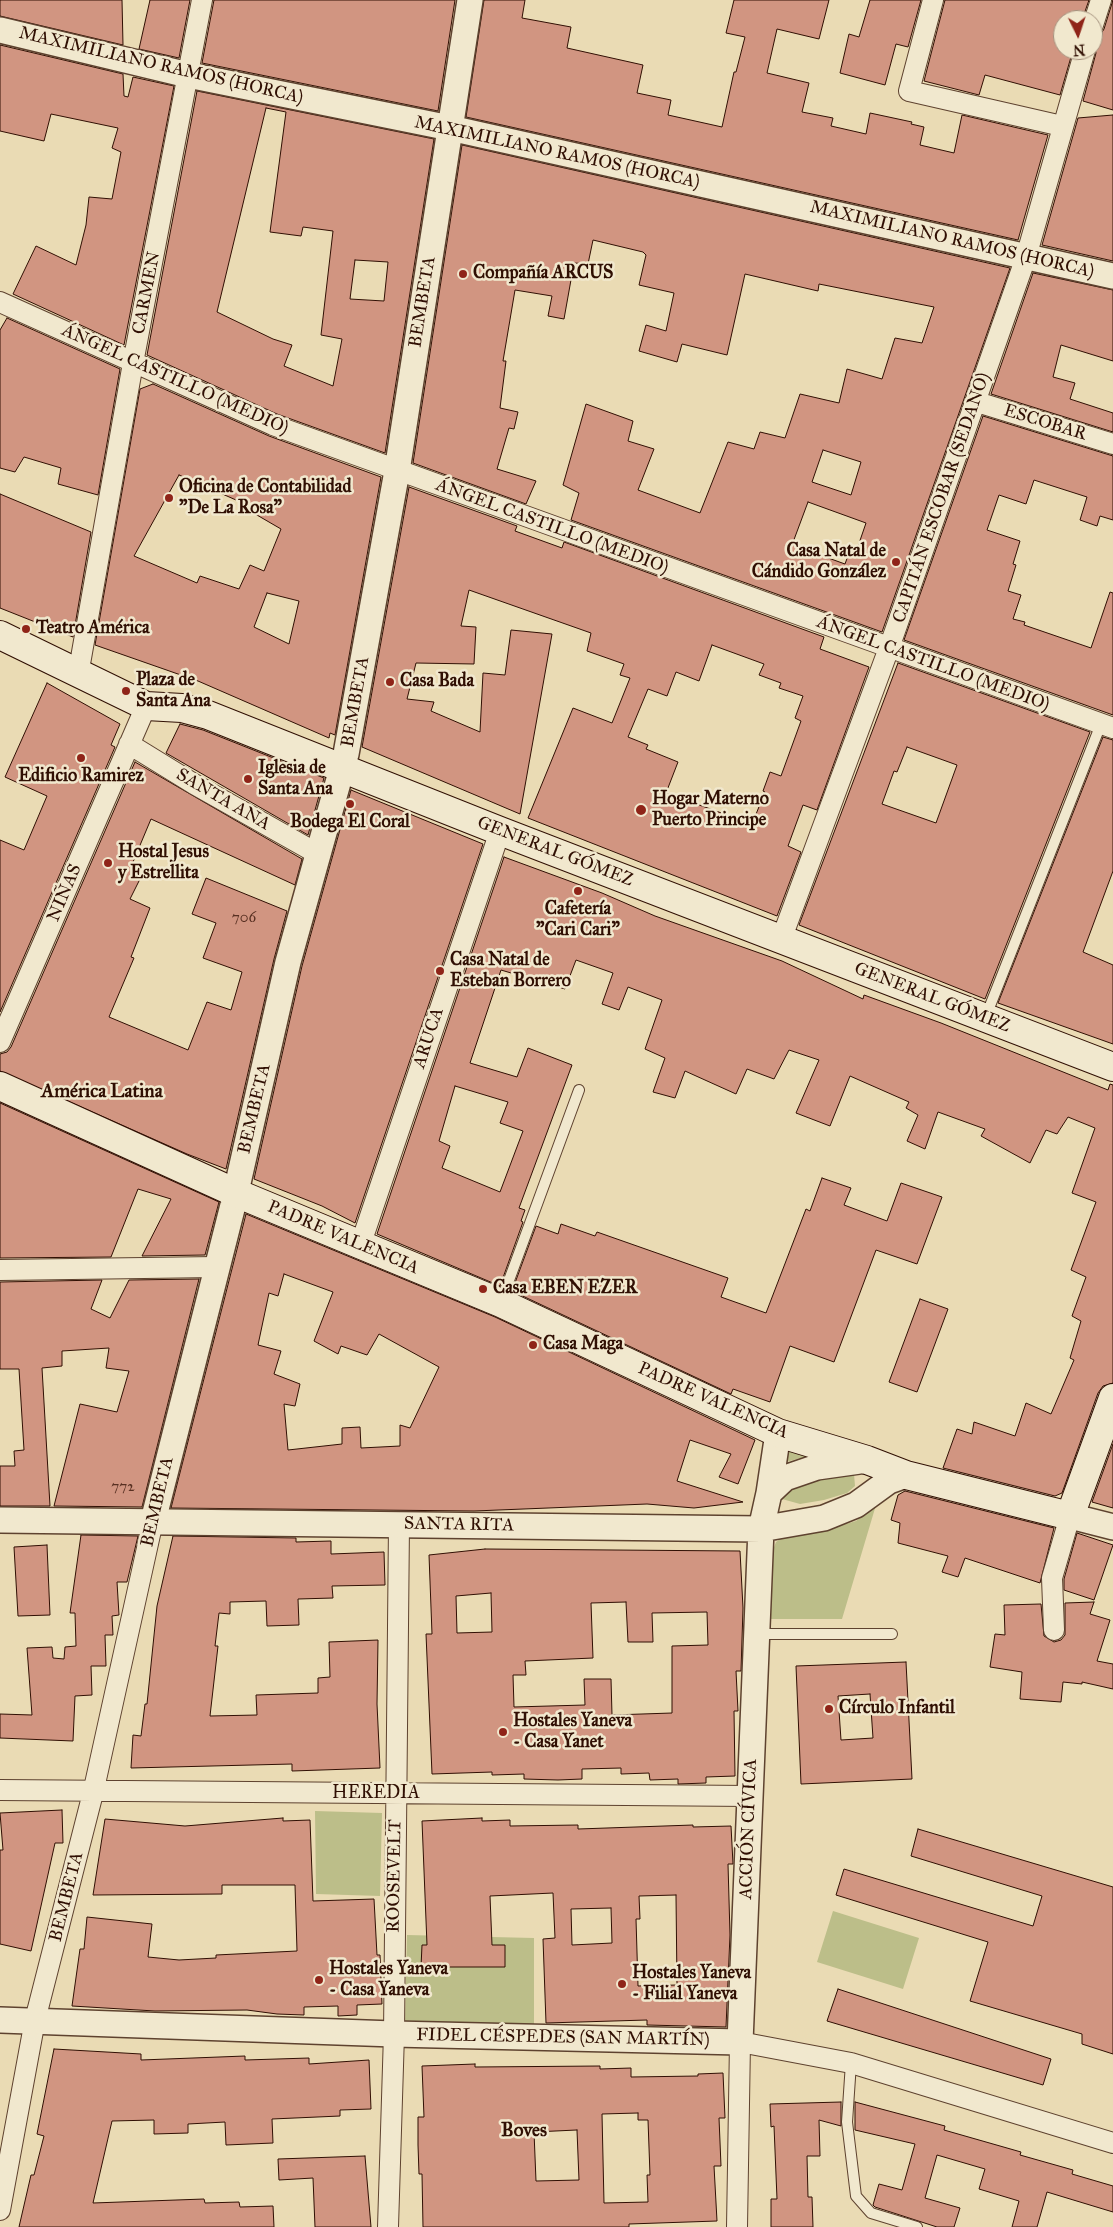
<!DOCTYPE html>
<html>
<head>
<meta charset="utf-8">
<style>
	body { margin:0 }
	#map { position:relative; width:1113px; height:2227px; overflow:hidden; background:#eadbb4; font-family:"IM FELL Great Primer",serif }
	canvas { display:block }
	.north { position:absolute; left:1053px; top:10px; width:50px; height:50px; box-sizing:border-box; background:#f1e8ce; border:1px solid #a4917d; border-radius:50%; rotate:176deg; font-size:14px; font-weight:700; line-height:20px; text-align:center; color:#300f03 }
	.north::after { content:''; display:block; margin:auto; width:18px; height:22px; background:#8f2418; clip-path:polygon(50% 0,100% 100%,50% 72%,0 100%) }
</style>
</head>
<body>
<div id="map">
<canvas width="1113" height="2227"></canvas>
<div class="north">N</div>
</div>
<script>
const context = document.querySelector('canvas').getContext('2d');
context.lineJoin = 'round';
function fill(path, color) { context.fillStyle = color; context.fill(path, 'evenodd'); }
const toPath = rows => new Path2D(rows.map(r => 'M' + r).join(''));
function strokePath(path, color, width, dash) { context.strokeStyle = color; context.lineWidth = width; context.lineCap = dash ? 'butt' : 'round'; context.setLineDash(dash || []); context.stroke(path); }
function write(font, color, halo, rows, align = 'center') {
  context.font = font + ' "IM FELL Great Primer",serif'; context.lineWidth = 5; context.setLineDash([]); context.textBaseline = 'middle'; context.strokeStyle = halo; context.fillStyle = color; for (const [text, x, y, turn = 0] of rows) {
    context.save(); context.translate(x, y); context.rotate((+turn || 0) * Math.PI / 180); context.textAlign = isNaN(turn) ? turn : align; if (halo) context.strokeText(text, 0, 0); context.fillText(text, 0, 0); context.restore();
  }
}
fill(toPath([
	[792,1439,822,1452,786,1462],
	[854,1474,855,1486,847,1493,824,1500,800,1504,782,1499,778,1493,788,1479],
	[876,1505,842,1619,765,1619,768,1563,776,1542,792,1531,826,1530,856,1521],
	[315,1811,382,1813,380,1896,316,1894],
	[833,1911,919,1938,903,1989,817,1962],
	[407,1935,534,1938,534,2026,405,2024]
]), '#bcbe89');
const building = toPath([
	[0,0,122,0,123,45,0,16,0,0],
	[150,0,190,0,179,58,139,49,150,0],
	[214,0,455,0,438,111,202,63,214,0],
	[484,0,525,0,522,18,571,27,567,48,643,65,637,93,671,100,668,115,722,127,734,72,736,72,745,37,726,33,734,0,829,0,819,39,777,29,767,73,809,83,802,112,833,118,831,126,866,134,870,113,912,122,911,124,924,127,920,145,954,153,962,115,1048,135,1018,240,466,117,484,0],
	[870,0,921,0,908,47,896,44,885,85,840,73,849,34,859,37,870,0],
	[945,0,1089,0,1082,20,1063,20,1063,50,1073,50,1060,95,985,75,979,95,924,81,945,0],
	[1113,0,1113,110,1083,101,1096,53,1093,37,1101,34,1104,29,1113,0],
	[0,45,123,74,124,96,128,97,133,77,174,86,124,345,13,294,36,246,76,265,86,225,89,197,112,199,121,152,112,148,118,128,51,114,44,141,0,131,0,45],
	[197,91,434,139,385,453,277,414,147,355,197,91],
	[266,108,286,112,270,232,301,236,303,227,333,231,321,335,342,339,333,386,284,366,292,345,273,339,217,312,266,108],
	[355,260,388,262,384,301,350,299,355,260],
	[1113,115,1113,261,1042,245,1078,118,1113,115],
	[462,145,1010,268,882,632,571,520,579,493,563,485,586,404,633,421,628,441,654,449,638,490,700,513,728,442,754,449,760,432,785,438,800,394,839,403,847,369,882,379,895,338,922,343,934,307,819,284,818,291,745,274,727,355,682,344,677,362,639,351,646,325,666,331,674,293,639,285,646,255,643,252,593,240,588,264,574,263,564,319,548,316,552,296,515,290,503,361,506,361,500,408,518,412,514,429,509,428,497,469,536,481,526,504,413,463,462,145],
	[823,450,861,462,851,495,812,482,823,450],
	[808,502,866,523,855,555,849,553,845,564,792,545,808,502],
	[1033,273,1113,290,1113,361,1061,345,1053,377,1075,383,1070,399,1113,413,1113,432,991,394,1033,273],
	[7,318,120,369,98,495,58,484,61,468,24,457,15,472,0,468,0,330,7,318],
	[153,384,269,436,381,477,335,735,330,733,329,738,198,681,95,645,140,389,153,384],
	[179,475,252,507,250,511,281,529,264,571,250,565,239,589,200,576,197,583,134,556,179,475],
	[267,593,299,601,289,644,254,627,267,593],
	[983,416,1113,456,1113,520,1100,516,1097,526,1080,520,1087,497,1034,480,1026,504,999,495,987,530,1020,541,1013,564,1016,565,1008,591,1021,595,1013,619,1025,622,1024,625,1091,648,1110,592,1113,593,1113,715,904,640,983,416],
	[409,487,517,526,515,531,562,548,564,542,824,637,820,649,869,667,817,810,803,805,788,846,801,852,777,916,528,818,573,708,612,723,630,678,620,675,624,664,587,651,591,633,469,590,461,626,476,627,474,664,416,663,407,699,434,702,431,711,480,732,483,673,505,675,511,630,552,634,520,814,362,747,409,487],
	[712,645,764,664,759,675,781,683,779,688,803,696,795,718,801,721,781,776,770,772,763,791,765,792,752,824,666,793,678,762,646,749,648,745,628,737,648,689,667,696,676,672,699,681,712,645],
	[0,494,91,532,73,637,0,608,0,494],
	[898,663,1090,732,985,999,799,925,898,663],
	[907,747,957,765,936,823,882,804,894,771,897,772,907,747],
	[47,683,120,724,111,745,115,747,0,1012,0,840,24,850,47,796,5,777,47,683],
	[180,724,203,730,324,778,308,835,166,753,180,724],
	[1103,737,1113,740,1113,871,1083,952,1113,965,1113,1044,998,1003,1103,737],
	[135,762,302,859,295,885,151,819,133,862,144,871,130,899,150,908,131,957,134,958,109,1017,188,1050,207,1002,231,1010,242,972,203,958,216,923,192,914,206,878,287,911,274,959,226,1169,187,1154,0,1071,0,1054,7,1052,11,1047,135,762],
	[351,790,483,844,355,1223,322,1206,254,1179,302,966,351,790],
	[504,857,602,893,655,916,782,961,863,999,864,995,941,1023,1108,1090,1110,1084,1113,1085,1113,1383,1103,1386,1098,1393,1062,1493,1055,1496,943,1468,957,1429,972,1434,974,1422,1015,1436,1026,1403,1051,1414,1074,1360,1070,1358,1081,1321,1072,1316,1086,1277,1071,1270,1096,1202,1072,1193,1095,1128,1068,1117,1057,1134,1046,1130,1030,1163,981,1136,985,1129,938,1112,925,1149,907,1141,918,1115,906,1108,909,1102,850,1076,830,1126,796,1113,819,1060,789,1050,774,1079,747,1069,736,1094,685,1071,675,1098,653,1092,665,1058,645,1049,662,1000,628,987,619,1010,602,1004,613,973,576,960,565,989,501,970,470,1063,517,1077,528,1048,572,1065,519,1208,525,1210,521,1221,523,1222,500,1286,377,1234,504,857],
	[455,1086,508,1102,500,1123,523,1131,500,1192,442,1168,450,1146,439,1141,455,1086],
	[0,1103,219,1202,205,1255,142,1256,171,1199,138,1189,111,1257,0,1258,0,1103],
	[822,1178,851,1188,844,1205,887,1221,901,1183,942,1197,917,1264,876,1250,834,1362,790,1346,770,1402,733,1389,731,1394,512,1291,536,1226,558,1234,561,1224,595,1236,597,1232,728,1278,721,1297,766,1313,806,1209,810,1211,822,1178],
	[246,1214,495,1317,755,1440,738,1484,719,1477,731,1454,690,1440,677,1481,743,1502,694,1508,647,1504,474,1511,171,1508,246,1214],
	[284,1274,333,1292,314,1341,338,1354,341,1346,367,1355,379,1334,439,1367,410,1428,400,1425,400,1446,361,1448,360,1427,342,1428,342,1444,288,1450,284,1404,295,1406,300,1384,274,1374,281,1351,258,1345,269,1293,278,1296,284,1274],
	[199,1279,142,1507,54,1506,80,1404,117,1412,129,1371,106,1368,109,1348,62,1351,62,1366,42,1368,50,1506,0,1506,0,1466,15,1466,14,1451,24,1450,19,1369,0,1369,0,1282,102,1280,91,1309,110,1318,129,1280,199,1279],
	[920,1299,948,1309,917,1392,889,1382,920,1299],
	[1113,1444,1113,1508,1092,1502,1113,1444],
	[905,1491,1054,1528,1040,1583,965,1558,958,1577,942,1572,948,1556,898,1543,900,1523,891,1520,898,1495,905,1491],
	[1077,1533,1113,1545,1094,1600,1064,1590,1064,1579,1077,1533],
	[81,1535,138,1536,127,1582,117,1582,119,1615,112,1616,113,1635,105,1635,106,1666,91,1666,92,1695,75,1696,73,1741,0,1738,0,1714,32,1715,27,1648,52,1647,53,1658,64,1659,65,1647,76,1646,75,1613,70,1613,81,1535],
	[173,1536,296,1538,296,1542,331,1541,331,1554,384,1552,385,1585,332,1586,333,1598,298,1599,299,1625,267,1626,266,1601,230,1602,230,1614,219,1613,215,1646,218,1646,210,1716,257,1715,256,1695,318,1693,318,1678,330,1677,329,1642,378,1640,377,1704,380,1768,292,1771,292,1764,131,1768,133,1735,141,1736,145,1704,147,1704,157,1606,173,1536],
	[47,1545,50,1615,18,1616,14,1547,47,1545],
	[485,1549,740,1551,743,1608,741,1671,736,1671,738,1711,734,1711,735,1776,706,1777,706,1783,678,1784,678,1779,650,1780,649,1773,621,1774,621,1768,582,1769,582,1779,558,1780,524,1779,524,1774,492,1775,492,1772,432,1774,426,1634,432,1634,429,1555,485,1549],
	[491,1593,492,1632,457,1633,456,1596,491,1593],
	[626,1602,628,1642,653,1642,652,1613,707,1612,708,1645,672,1646,672,1713,612,1715,611,1679,584,1679,585,1705,514,1707,513,1675,526,1675,525,1661,593,1658,591,1603,626,1602],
	[1094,1602,1090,1614,1110,1620,1097,1661,1113,1664,1113,1689,1082,1682,1082,1684,1063,1682,1061,1702,1020,1699,1022,1672,990,1667,995,1634,1005,1635,1004,1605,1041,1604,1044,1636,1054,1642,1061,1640,1065,1635,1065,1603,1094,1602],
	[906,1662,912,1779,801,1784,796,1666,906,1662],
	[870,1694,873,1738,841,1740,838,1696,870,1694],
	[62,1810,63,1843,55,1843,31,1951,0,1944,0,1850,3,1850,0,1813,62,1810],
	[283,1818,283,1821,310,1820,313,1901,374,1899,377,1955,380,1955,382,2004,357,2005,357,2015,338,2016,338,2006,304,2007,304,2015,277,2014,247,2010,155,2011,72,2006,80,1949,84,1949,87,1917,152,1924,148,1957,179,1960,216,1958,216,1955,297,1951,295,1885,222,1885,222,1894,93,1895,105,1819,185,1826,283,1818],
	[482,1818,482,1821,510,1820,510,1826,578,1825,578,1829,693,1825,693,1827,731,1826,733,1864,728,1864,730,1935,726,2027,647,2025,647,2020,546,2023,543,1939,555,1938,553,1893,490,1896,492,1945,505,1945,505,1967,421,1967,422,1945,427,1945,422,1821,482,1818],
	[676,1895,677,1985,638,1986,636,1919,640,1919,639,1896,676,1895],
	[611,1908,612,1943,572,1945,571,1909,611,1908],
	[918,1829,1113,1887,1113,2054,1082,2044,1082,2034,970,2001,988,1942,836,1895,844,1869,1033,1926,1042,1896,911,1856,918,1829],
	[838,1989,1051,2059,1043,2085,827,2021,838,1989],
	[54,2049,141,2054,141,2060,245,2056,245,2060,309,2058,309,2064,369,2060,371,2109,340,2110,340,2116,272,2119,273,2143,226,2145,225,2122,188,2124,188,2133,154,2134,154,2120,112,2121,93,2203,204,2199,205,2203,239,2202,240,2207,273,2206,274,2227,19,2227,31,2175,34,2175,44,2136,37,2134,54,2049],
	[475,2064,475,2067,600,2066,600,2069,631,2068,631,2077,698,2076,698,2074,723,2073,725,2118,719,2118,721,2166,714,2166,717,2221,629,2224,629,2227,423,2227,422,2174,419,2174,418,2145,418,2117,424,2117,422,2066,475,2064],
	[638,2113,638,2120,648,2120,650,2175,647,2175,648,2202,604,2203,602,2114,638,2113],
	[577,2130,579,2180,536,2181,534,2132,577,2130],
	[841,2102,841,2126,819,2120,820,2156,807,2156,808,2197,812,2197,813,2227,771,2227,771,2199,777,2199,774,2126,771,2127,770,2104,841,2102],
	[855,2102,945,2126,944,2130,1021,2152,1020,2155,1073,2170,1072,2174,1113,2186,1113,2212,1047,2192,1037,2227,1012,2227,1019,2201,979,2189,985,2169,937,2155,925,2198,960,2208,954,2227,937,2227,875,2207,873,2205,879,2184,902,2190,915,2144,855,2130,855,2102],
	[365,2156,371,2227,315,2227,313,2178,279,2180,278,2159,365,2156]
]);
fill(building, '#d19581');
strokePath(building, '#300f03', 1);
const service = toPath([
	[986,1016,1101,724],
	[501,1302,579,1090],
	[756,1634,892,1634],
	[851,2063,847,2122,856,2196,871,2213,917,2227]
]);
const minor = toPath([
	[933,0,909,91,1062,126],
	[1093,25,1101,0],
	[0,302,273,425,1113,728],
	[977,402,1113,444],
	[78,675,133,363,202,0],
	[129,744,194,784,318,854],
	[781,940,889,648,1026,257,1085,50],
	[0,1042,146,706],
	[360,1246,500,831],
	[0,1270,216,1267],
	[1054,1630,1052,1578,1070,1516],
	[0,1790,751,1796],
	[0,2210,35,2020,93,1793,153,1521],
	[388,2227,394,2034,399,1524],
	[737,2227,740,2042,851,2063,1113,2143]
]);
const tertiary = toPath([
	[0,30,188,75,450,128,1113,276],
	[769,1493,785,1478,817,1467,867,1460],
	[1070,1516,1113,1527],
	[0,1520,761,1529,824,1518,856,1505,889,1481,906,1475],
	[153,1521,233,1205,288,962,346,754,397,471,470,0],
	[0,2020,394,2034,740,2042,761,1529,769,1493,778,1433]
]);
const secondary = toPath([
	[0,635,146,706,182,708,208,715,500,831,1113,1067],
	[0,1086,236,1193,501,1303,778,1433,867,1460,906,1475,1070,1516,1113,1398]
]);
strokePath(service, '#5e422f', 12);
strokePath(minor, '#5e422f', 22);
strokePath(tertiary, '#5e422f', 28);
strokePath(secondary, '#300f03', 30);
strokePath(service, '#f1e8ce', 10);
strokePath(minor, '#f1e8ce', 20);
strokePath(tertiary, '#f1e8ce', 25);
strokePath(secondary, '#f1e8ce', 28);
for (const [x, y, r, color] of [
	[463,274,5,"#8f2418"],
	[169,498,5,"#8f2418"],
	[896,562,5,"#8f2418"],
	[26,629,5,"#8f2418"],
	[390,682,5,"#8f2418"],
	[126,691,5,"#8f2418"],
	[81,758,5,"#8f2418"],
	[248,779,5,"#8f2418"],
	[350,804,5,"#8f2418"],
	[641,810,6,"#8f2418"],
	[108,863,5,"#8f2418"],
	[578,891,5,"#8f2418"],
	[440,971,5,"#8f2418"],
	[483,1289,5,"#8f2418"],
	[533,1345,5,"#8f2418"],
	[829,1709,5,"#8f2418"],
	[503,1732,5,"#8f2418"],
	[319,1980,5,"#8f2418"],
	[622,1984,5,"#8f2418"]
]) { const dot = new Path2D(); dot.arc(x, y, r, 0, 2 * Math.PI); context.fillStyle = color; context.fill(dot); strokePath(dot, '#f1e8ce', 2); }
write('15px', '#583022', null, [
	["706",244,918],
	["772",123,1487]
]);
write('18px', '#300f03', '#f1e8ce', [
	["MAXIMILIANO RAMOS (HORCA)",161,66,13],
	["MAXIMILIANO RAMOS (HORCA)",557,153,12],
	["MAXIMILIANO RAMOS (HORCA)",952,240,13],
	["CARMEN",147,293,-79],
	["BEMBETA",423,302,-81],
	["ÁNGEL CASTILLO (MEDIO)",175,380,24],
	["ESCOBAR",1045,423,17],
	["CAPITÁN ESCOBAR (SEDANO)",942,498,-71],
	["ÁNGEL CASTILLO (MEDIO)",552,527,20],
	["ÁNGEL CASTILLO (MEDIO)",933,664,20],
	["BEMBETA",356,702,-80],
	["SANTA ANA",223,800,30],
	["GENERAL GÓMEZ",555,852,21],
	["NIÑAS",65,893,-67],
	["GENERAL GÓMEZ",932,998,21],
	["ARUCA",429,1038,-72],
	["BEMBETA",255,1109,-77],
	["PADRE VALENCIA",343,1238,23],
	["PADRE VALENCIA",713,1401,24],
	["BEMBETA",158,1502,-77],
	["SANTA RITA",459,1525,1],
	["HEREDIA",376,1794],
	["ACCIÓN CÍVICA",749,1829,-88],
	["ROOSEVELT",395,1876,-89],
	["BEMBETA",67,1897,-76],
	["FIDEL CÉSPEDES (SAN MARTÍN)",563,2038,1]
]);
write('bold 18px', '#300f03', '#f1e8ce', [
	["Compañía ARCUS",473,274],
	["Oficina de Contabilidad",179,488],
	["\"De La Rosa\"",179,509],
	["Casa Natal de",886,552,"right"],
	["Cándido González",886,573,"right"],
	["Teatro América",36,629],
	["Plaza de",136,681],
	["Santa Ana",136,702],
	["Casa Bada",400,682],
	["Iglesia de",258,769],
	["Santa Ana",258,790],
	["Edificio Ramirez",81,777,"center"],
	["Hogar Materno",652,800],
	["Puerto Principe",652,821],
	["Bodega El Coral",350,823,"center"],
	["Hostal Jesus",118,853],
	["y Estrellita",118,874],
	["Cafetería",578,910,"center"],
	["\"Cari Cari\"",578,931,"center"],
	["Casa Natal de",450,961],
	["Esteban Borrero",450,982],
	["Casa EBEN EZER",493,1289],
	["Casa Maga",543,1345],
	["Círculo Infantil",839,1709],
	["Hostales Yaneva",513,1722],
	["- Casa Yanet",513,1743],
	["Hostales Yaneva",329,1970],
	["- Casa Yaneva",329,1991],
	["Hostales Yaneva",632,1974],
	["- Filial Yaneva",632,1995]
], 'left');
write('bold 19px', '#300f03', '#f1e8ce', [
	["América Latina",102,1092],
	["Boves",524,2131]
]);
</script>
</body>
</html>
